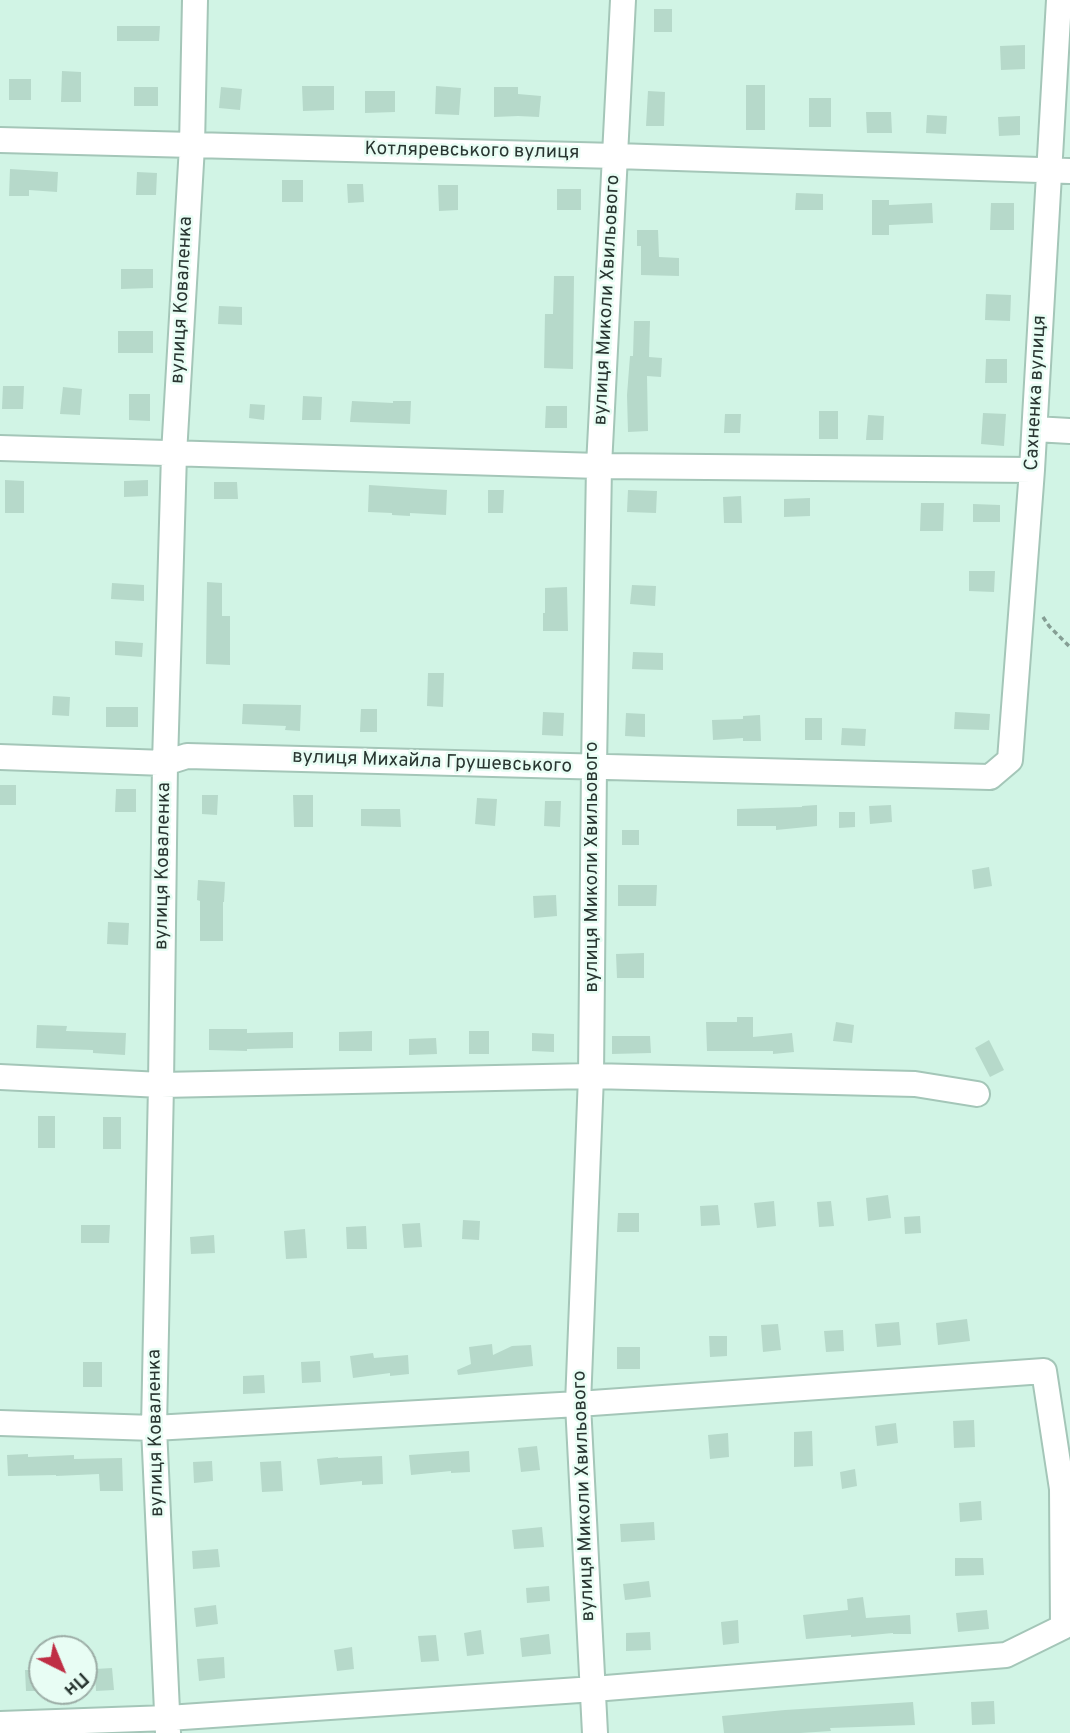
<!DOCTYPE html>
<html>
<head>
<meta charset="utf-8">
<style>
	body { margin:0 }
	#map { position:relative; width:1070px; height:1733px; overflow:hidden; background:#d1f4e5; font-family:Overpass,sans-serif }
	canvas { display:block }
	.north { position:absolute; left:28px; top:1635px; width:70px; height:70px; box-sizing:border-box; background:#e8fdf4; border:2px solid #9cada6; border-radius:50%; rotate:137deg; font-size:19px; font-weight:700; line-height:28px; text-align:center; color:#293631 }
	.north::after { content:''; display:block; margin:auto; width:24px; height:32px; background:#bf2e44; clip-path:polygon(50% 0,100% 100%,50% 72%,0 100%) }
</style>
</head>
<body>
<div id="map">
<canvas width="1070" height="1733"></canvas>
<div class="north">Пн</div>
</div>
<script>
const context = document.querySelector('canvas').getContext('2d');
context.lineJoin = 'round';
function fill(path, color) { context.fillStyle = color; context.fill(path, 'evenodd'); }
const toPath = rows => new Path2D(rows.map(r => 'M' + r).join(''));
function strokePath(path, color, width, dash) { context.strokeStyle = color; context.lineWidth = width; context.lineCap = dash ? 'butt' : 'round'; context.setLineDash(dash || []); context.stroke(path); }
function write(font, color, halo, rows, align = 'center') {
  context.font = font + ' Overpass,sans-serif'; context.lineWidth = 5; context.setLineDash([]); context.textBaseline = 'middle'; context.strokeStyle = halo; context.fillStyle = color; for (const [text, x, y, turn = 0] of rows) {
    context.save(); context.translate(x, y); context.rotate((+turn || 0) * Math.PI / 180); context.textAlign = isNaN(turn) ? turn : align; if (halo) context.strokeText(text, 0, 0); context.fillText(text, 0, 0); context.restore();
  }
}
fill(toPath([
	[654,9,672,9,672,32,654,32],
	[117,26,160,26,159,41,117,41],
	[1025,45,1025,69,1001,70,1000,46],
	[62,71,81,72,81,102,61,102],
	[9,79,31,79,31,100,9,100],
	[746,85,765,85,765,130,746,130],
	[302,86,334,86,334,110,303,111],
	[436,86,461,88,459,115,435,114],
	[134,87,158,87,158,106,134,106],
	[221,87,242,89,240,110,219,108],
	[494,87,518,87,518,94,541,96,539,117,518,116,494,117],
	[365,91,395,91,395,112,365,113],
	[648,91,665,92,664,126,646,126],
	[809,98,831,98,831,127,809,127],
	[866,112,891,112,892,133,867,133],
	[927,115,947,116,946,134,926,133],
	[1020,116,1020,135,999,136,998,117],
	[10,169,58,172,57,192,29,190,29,196,9,196],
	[137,172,157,173,156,195,136,195],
	[282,180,303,180,303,202,282,202],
	[347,184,363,184,364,202,348,203],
	[438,185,458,185,458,210,439,211],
	[557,189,581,189,581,210,557,210],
	[796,193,823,194,823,210,795,210],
	[872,200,889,200,889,205,932,203,933,223,889,225,889,235,872,235],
	[991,203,1014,203,1014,230,990,230],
	[637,230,658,230,659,257,679,258,679,276,641,275,641,246,637,246],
	[121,269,153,269,153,288,121,289],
	[554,276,574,276,573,369,544,368,545,314,553,314],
	[986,294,1011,295,1010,321,985,320],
	[219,306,242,307,242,325,218,324],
	[634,321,650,321,649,357,662,358,661,377,647,376,648,431,628,432,627,395,630,356,633,356],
	[118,331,153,331,153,353,118,353],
	[986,359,1007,359,1007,383,985,383],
	[3,386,24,386,23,409,2,409],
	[63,387,82,389,80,415,60,414],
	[129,394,150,394,150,421,129,420],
	[303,396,322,397,321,420,302,420],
	[352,401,393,403,393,401,411,401,410,424,350,422],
	[250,404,265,405,264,420,249,418],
	[546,406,567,406,567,428,545,428],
	[819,411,838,411,838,439,819,439],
	[983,413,1006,414,1004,446,981,444],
	[725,414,741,414,740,433,724,433],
	[868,415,884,416,883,440,866,440],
	[5,480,24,481,24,513,5,513],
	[148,480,148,496,124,497,124,481],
	[214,482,237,482,238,499,214,499],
	[369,485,447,490,446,515,410,513,410,516,392,515,392,513,368,512],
	[488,490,504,490,503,513,488,513],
	[628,490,657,491,656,513,627,512],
	[741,496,742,523,724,523,723,497],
	[810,498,810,516,784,517,784,499],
	[921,503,944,503,943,531,920,531],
	[973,504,1000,505,1000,522,973,522],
	[969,571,995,571,994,592,969,591],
	[207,582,222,583,222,616,230,616,230,665,206,664],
	[112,583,144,585,144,601,111,599],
	[632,585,656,586,655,606,630,604],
	[567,587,568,631,543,631,543,613,545,613,545,588],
	[115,641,143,643,142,657,115,655],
	[633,652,663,653,663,670,632,669],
	[428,673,444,673,443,707,427,706],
	[53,696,70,697,69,716,52,715],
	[243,704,301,705,300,731,285,730,286,726,242,724],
	[106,707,138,707,138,727,106,727],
	[361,709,377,709,377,732,360,732],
	[543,712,564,713,563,736,542,735],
	[955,712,990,714,989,730,954,729],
	[626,713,645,714,645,737,625,736],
	[760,715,761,741,743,741,743,738,713,740,712,720,743,719,743,716],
	[805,718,822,718,822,740,805,740],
	[842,728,866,729,865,746,841,745],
	[0,785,16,785,16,805,0,805],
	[116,789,136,789,136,812,115,812],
	[202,795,218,795,217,815,202,814],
	[293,795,313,795,313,827,294,827],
	[477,798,497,799,495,826,475,824],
	[545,801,561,801,560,827,544,826],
	[817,805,817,826,776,830,776,826,737,826,737,809,802,807,802,806],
	[891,805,892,822,870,824,869,806],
	[361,809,400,809,401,827,361,826],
	[839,812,855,812,855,827,839,828],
	[622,830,639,830,639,845,622,845],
	[989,867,992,886,974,889,972,870],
	[198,880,225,882,224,902,223,902,223,941,200,941,200,901,197,900],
	[618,885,657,885,656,906,618,906],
	[556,895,557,916,534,918,533,896],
	[108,922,129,923,128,945,107,944],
	[644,953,644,978,617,978,616,954],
	[737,1017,753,1017,753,1037,792,1033,794,1052,773,1054,773,1051,707,1051,706,1022,737,1022],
	[836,1022,854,1025,852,1043,833,1041],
	[37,1025,67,1026,66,1031,126,1033,125,1055,93,1053,93,1050,36,1048],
	[209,1029,247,1029,247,1033,293,1032,293,1048,247,1049,247,1051,209,1050],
	[372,1031,372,1051,339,1051,339,1032],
	[469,1031,489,1031,489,1054,469,1054],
	[532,1033,554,1034,554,1052,532,1051],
	[612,1036,650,1036,651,1053,612,1054],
	[436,1038,437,1054,409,1055,409,1039],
	[989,1040,1004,1070,990,1077,975,1048],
	[38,1116,55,1116,55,1148,38,1148],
	[103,1117,121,1117,121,1149,103,1149],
	[888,1195,891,1218,868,1221,866,1198],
	[774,1201,776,1226,757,1228,754,1203],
	[831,1201,834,1226,819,1227,817,1202],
	[718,1205,720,1225,701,1226,700,1206],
	[618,1213,639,1213,639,1232,617,1232],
	[920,1216,921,1233,905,1234,904,1217],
	[463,1220,480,1221,479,1240,462,1239],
	[420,1223,422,1247,404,1248,402,1224],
	[81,1225,110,1225,109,1243,81,1243],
	[366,1226,367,1249,347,1249,346,1227],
	[305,1229,307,1258,286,1259,284,1231],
	[214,1235,215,1253,191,1254,190,1237],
	[967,1319,970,1341,938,1345,936,1323],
	[899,1322,901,1345,877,1347,875,1324],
	[778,1324,781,1350,763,1352,761,1325],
	[843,1330,844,1351,826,1352,824,1331],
	[709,1336,727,1336,727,1356,710,1357],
	[492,1344,493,1355,512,1346,531,1345,533,1366,458,1375,457,1370,471,1364,469,1347],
	[617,1347,640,1347,640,1369,617,1369],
	[373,1353,374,1358,408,1355,409,1374,390,1376,390,1373,353,1378,350,1356],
	[320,1361,321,1382,302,1383,301,1362],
	[83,1362,102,1362,102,1387,83,1387],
	[264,1375,265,1393,243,1394,243,1376],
	[974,1420,975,1447,954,1448,953,1421],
	[896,1423,898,1443,877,1446,875,1426],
	[812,1431,813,1466,794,1467,794,1432],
	[728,1433,729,1457,710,1459,708,1435],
	[537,1446,540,1470,521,1472,518,1448],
	[469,1451,470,1472,451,1473,451,1471,411,1475,409,1455],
	[28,1454,28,1457,74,1455,74,1459,122,1458,123,1491,100,1491,99,1474,56,1476,56,1475,8,1476,7,1455],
	[382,1456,383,1484,362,1485,362,1481,320,1485,317,1459,338,1457,338,1458],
	[212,1461,213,1481,194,1483,193,1462],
	[281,1461,283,1491,262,1492,260,1462],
	[855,1469,857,1486,842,1489,840,1472],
	[981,1501,982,1520,960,1522,959,1503],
	[654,1522,655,1540,621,1542,620,1524],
	[542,1527,544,1547,514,1549,512,1530],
	[218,1549,220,1567,193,1569,192,1551],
	[955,1558,983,1558,984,1575,955,1576],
	[649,1581,651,1597,625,1600,623,1584],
	[549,1586,550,1601,527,1603,526,1588],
	[863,1597,866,1618,910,1615,911,1634,893,1634,893,1633,851,1637,851,1635,806,1639,803,1615,848,1610,847,1599],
	[216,1605,218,1624,196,1627,194,1608],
	[987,1610,989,1629,958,1632,956,1613],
	[738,1620,739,1643,723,1645,721,1622],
	[481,1630,484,1654,467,1656,464,1633],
	[650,1632,651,1650,626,1651,626,1633],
	[549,1634,551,1654,522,1657,520,1638],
	[436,1635,439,1661,421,1662,418,1636],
	[352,1647,354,1669,337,1671,334,1650],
	[224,1657,225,1678,199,1681,197,1659],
	[112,1668,114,1690,96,1691,95,1669],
	[25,1670,42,1670,42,1691,26,1691],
	[994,1701,995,1724,972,1725,971,1702],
	[913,1702,915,1725,830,1728,831,1731,800,1733,724,1733,722,1716,785,1710]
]), '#b6d9ca');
const minor = toPath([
	[0,140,616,156,1070,171],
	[1035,429,1070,431],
	[0,448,599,466,1032,470],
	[0,757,165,763,187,756,990,777,1010,760,1032,470,1059,0],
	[0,1077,161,1085,591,1076,915,1084,977,1094],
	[0,1423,154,1428,578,1404,1044,1371,1062,1489,1063,1627,1006,1655,594,1689,168,1718,0,1724],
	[168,1733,154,1428,161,1085,165,763,174,454,192,146,195,0],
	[595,1733,578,1404,591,1076,594,767,599,466,623,0]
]);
strokePath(minor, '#a4c6b8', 28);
strokePath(toPath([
	[1043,617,1049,626,1070,647]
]), '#859e94', 3.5, [5, 3.5]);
strokePath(minor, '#fff', 24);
write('19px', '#293631', '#e8fdf4', [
	["Котляревського вулиця",472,152,1],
	["вулиця Коваленка",183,300,-87],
	["вулиця Миколи Хвильового",608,300,-87],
	["Сахненка вулиця",1037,393,-87],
	["вулиця Михайла Грушевського",432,763,2],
	["вулиця Коваленка",164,866,-89],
	["вулиця Миколи Хвильового",593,867,-90],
	["вулиця Коваленка",157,1433,-91],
	["вулиця Миколи Хвильового",585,1496,-92]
]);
</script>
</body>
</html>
